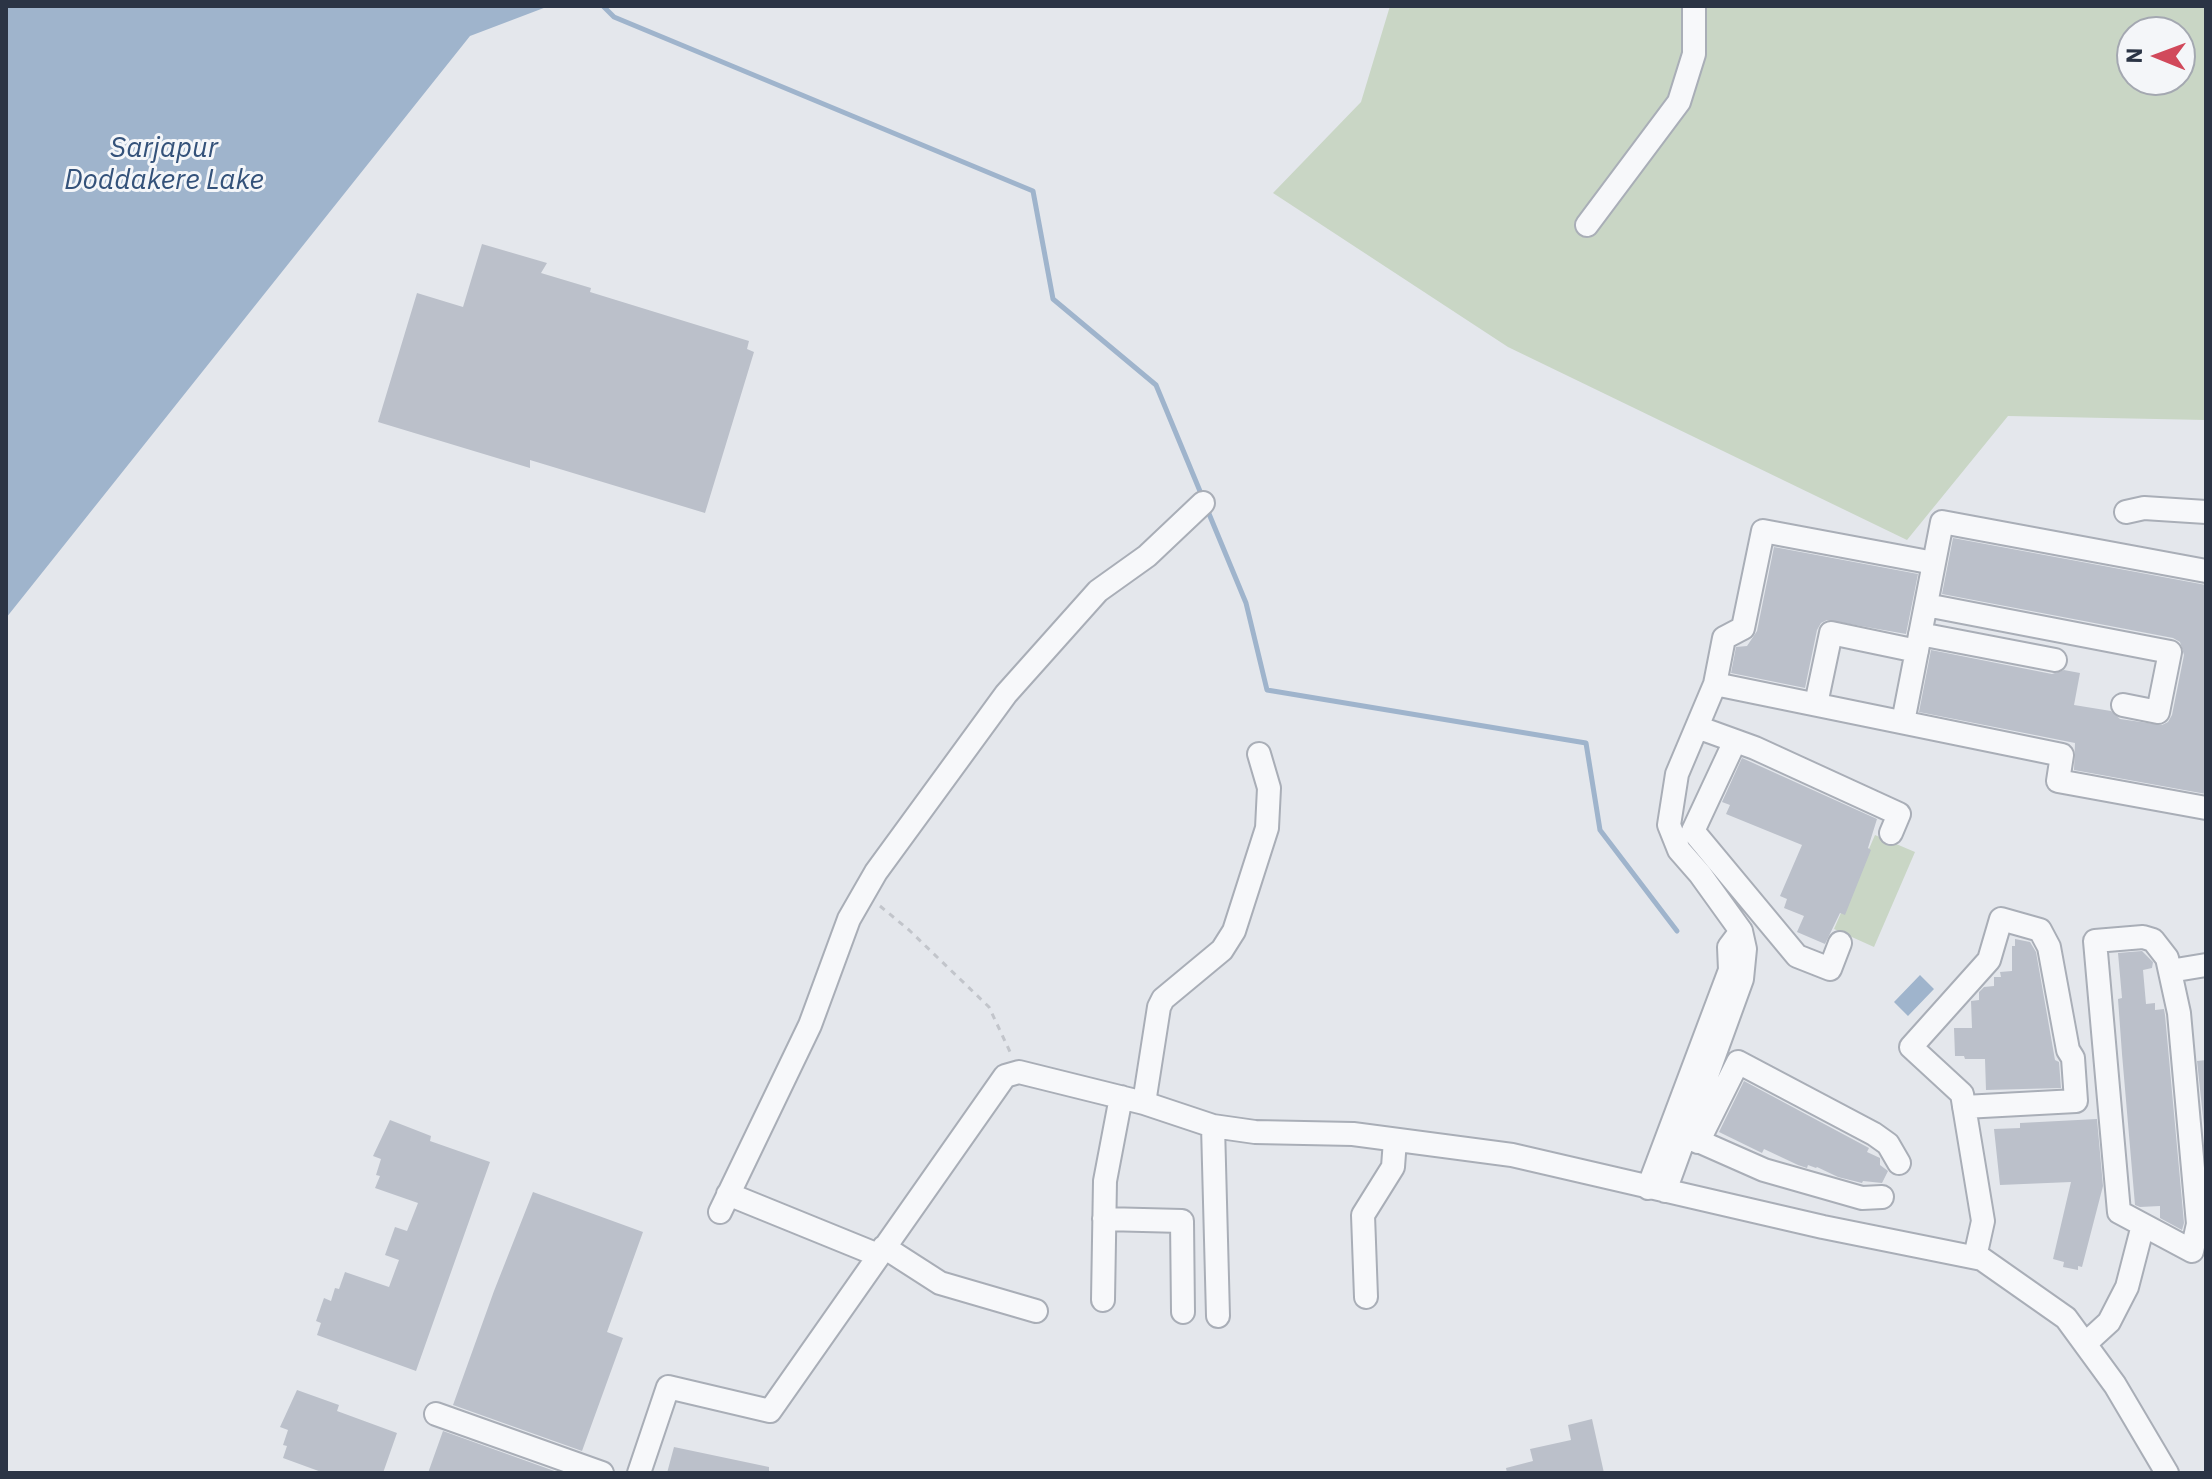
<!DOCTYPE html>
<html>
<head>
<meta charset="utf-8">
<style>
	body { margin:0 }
	#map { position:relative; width:2212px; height:1479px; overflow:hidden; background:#e4e7ec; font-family:"IBM Plex Sans",sans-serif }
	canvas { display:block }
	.frame { position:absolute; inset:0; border:8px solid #2b3445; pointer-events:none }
	.north { position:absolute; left:2116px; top:16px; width:80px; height:80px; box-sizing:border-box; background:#f4f6f9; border:2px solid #a4a8b1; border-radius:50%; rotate:271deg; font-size:22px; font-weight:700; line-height:32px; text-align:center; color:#2b3445 }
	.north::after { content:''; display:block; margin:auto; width:28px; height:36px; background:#d1495b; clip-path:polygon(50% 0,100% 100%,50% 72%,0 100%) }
</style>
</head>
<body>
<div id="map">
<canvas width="2212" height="1479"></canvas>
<div class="frame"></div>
<div class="north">N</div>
</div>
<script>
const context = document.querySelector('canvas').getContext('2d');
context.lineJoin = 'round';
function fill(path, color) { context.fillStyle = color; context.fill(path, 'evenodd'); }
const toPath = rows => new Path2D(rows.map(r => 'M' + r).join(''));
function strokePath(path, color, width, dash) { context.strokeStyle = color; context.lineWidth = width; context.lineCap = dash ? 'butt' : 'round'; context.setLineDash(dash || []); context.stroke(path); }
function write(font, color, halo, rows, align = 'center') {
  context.font = font + ' "IBM Plex Sans",sans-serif'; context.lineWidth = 6; context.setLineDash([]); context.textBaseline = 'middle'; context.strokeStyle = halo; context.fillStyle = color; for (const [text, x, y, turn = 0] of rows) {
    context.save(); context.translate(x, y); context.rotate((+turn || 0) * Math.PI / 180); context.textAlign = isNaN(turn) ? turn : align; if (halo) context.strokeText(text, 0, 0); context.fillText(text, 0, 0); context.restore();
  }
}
fill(toPath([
	[1390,6,2206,6,2206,420,2008,416,1907,540,1508,347,1273,193,1361,102],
	[2132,32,2180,32,2180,80,2132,80],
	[1875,835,1915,852,1874,947,1834,929]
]), '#c9d6c5');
fill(toPath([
	[6,6,549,6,470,36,6,618],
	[1920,975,1934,989,1908,1016,1894,1002]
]), '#9fb4cc');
strokePath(toPath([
	[603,6,614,17,1033,191,1053,299,1156,385,1202,496],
	[1207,509,1246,603,1267,690,1586,743,1600,830,1677,931]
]), '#9fb4cc', 5);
fill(toPath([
	[482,244,547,263,541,273,591,288,590,292,749,341,747,349,754,352,705,513,530,460,530,468,378,422,417,293,463,307],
	[1953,538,2206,585,2206,794,2074,770,2075,743,1919,712,1931,650,2052,674,2064,670,2080,673,2074,705,2111,711,2120,719,2162,725,2168,722,2172,715,2184,655,2180,642,2173,638,1942,594],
	[1774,547,1918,574,1906,634,1827,620,1821,623,1817,630,1805,688,1731,673,1736,647,1747,646,1757,631],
	[1742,758,1877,819,1868,848,1871,850,1845,915,1840,913,1825,944,1797,932,1804,916,1784,908,1787,899,1780,896,1802,845,1726,814,1730,805,1722,802],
	[2015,939,2030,942,2036,952,2055,1060,2059,1062,2061,1088,1986,1090,1985,1059,1965,1059,1964,1056,1955,1056,1954,1028,1972,1028,1971,1001,1979,1000,1979,992,1984,987,1994,986,1994,977,2001,977,2000,972,2012,971,2012,946,2015,946],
	[2142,951,2153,962,2152,968,2143,970,2146,1004,2155,1003,2155,1010,2164,1009,2165,1015,2184,1223,2182,1230,2160,1218,2160,1206,2140,1207,2135,1205,2122,1054,2118,999,2122,998,2118,953],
	[2206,1060,2206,1145,2197,1061],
	[1744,1081,1869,1148,1867,1152,1880,1158,1880,1165,1888,1171,1882,1183,1863,1181,1862,1183,1838,1177,1817,1167,1816,1168,1808,1165,1807,1168,1798,1165,1764,1149,1762,1153,1719,1132],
	[2097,1119,2103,1186,2082,1267,2078,1266,2078,1270,2063,1267,2064,1262,2053,1259,2071,1182,2000,1185,1994,1129,2020,1128,2020,1123],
	[390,1120,431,1136,430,1141,490,1162,416,1371,317,1335,321,1323,316,1321,324,1298,331,1301,335,1288,339,1289,345,1272,389,1287,399,1260,385,1255,395,1227,407,1231,418,1203,375,1188,380,1176,376,1175,381,1159,373,1156],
	[533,1192,643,1232,607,1332,623,1338,582,1451,453,1405,494,1291],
	[297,1390,339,1405,337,1411,397,1433,383,1473,324,1473,283,1458,287,1446,283,1445,288,1430,280,1427],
	[1592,1419,1604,1473,1507,1473,1506,1468,1533,1461,1530,1449,1571,1440,1568,1425],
	[443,1431,560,1473,428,1473],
	[674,1447,769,1467,769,1473,667,1473]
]), '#bbc0ca');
const minor = toPath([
	[1587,225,1679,102,1694,54,1694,6],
	[2126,512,2144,508,2206,512],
	[1926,605,2170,652,2158,712,2123,705],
	[1920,634,2055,660],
	[1715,684,2062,755,2058,781,2206,808],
	[1816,704,1831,633,1917,651],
	[1903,722,1942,522,2206,571],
	[1697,727,1755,748,1899,814,1891,833],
	[1735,741,1693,831,1797,956,1830,969,1840,943],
	[1741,931,1700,874,1679,850,1669,825,1677,774,1715,684,1724,638,1743,628,1763,531,1934,563],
	[2143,937,2153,940,2167,958,2179,1013,2198,1224,2192,1251,2119,1212,2095,941,2143,937],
	[2170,971,2206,965],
	[1144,1103,1159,1007,1163,999,1222,950,1234,931,1267,828,1269,788,1259,754],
	[1964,1107,2076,1101,2073,1058,2068,1050,2049,947,2040,930,2001,919,1989,960,1911,1047,1962,1094,1983,1221,1975,1257],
	[1213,1126,1218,1316],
	[1687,1136,1764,1170,1862,1198,1882,1197],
	[1698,1142,1738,1062,1874,1134,1888,1144,1899,1163],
	[1648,1188,1730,970,1729,947,1741,931,1745,949,1742,979,1665,1191],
	[728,1194,878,1255],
	[720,1212,810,1025,849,919,876,872,1006,694,1098,591,1147,556,1203,503],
	[1104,1219,1182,1221,1183,1312],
	[884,1247,940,1283,1036,1311],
	[1366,1297,1363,1215,1393,1167,1395,1140],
	[1103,1300,1105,1181,1121,1097],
	[2085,1344,2109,1322,2127,1287,2143,1225],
	[436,1414,602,1473],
	[639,1473,668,1387,770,1411,1005,1076,1019,1072,1144,1103,1213,1126,1255,1132,1353,1134,1512,1155,1823,1227,1982,1259,2066,1318,2115,1385,2167,1473]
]);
strokePath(minor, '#a9aeb7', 26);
strokePath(toPath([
	[880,906,909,930,989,1007,1011,1054]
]), '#c2c5cb', 3, [6, 6]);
strokePath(minor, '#f7f8fa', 22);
write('italic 28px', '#34527a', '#f4f6f9', [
	["Sarjapur",164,149],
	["Doddakere Lake",164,181]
]);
</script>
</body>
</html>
